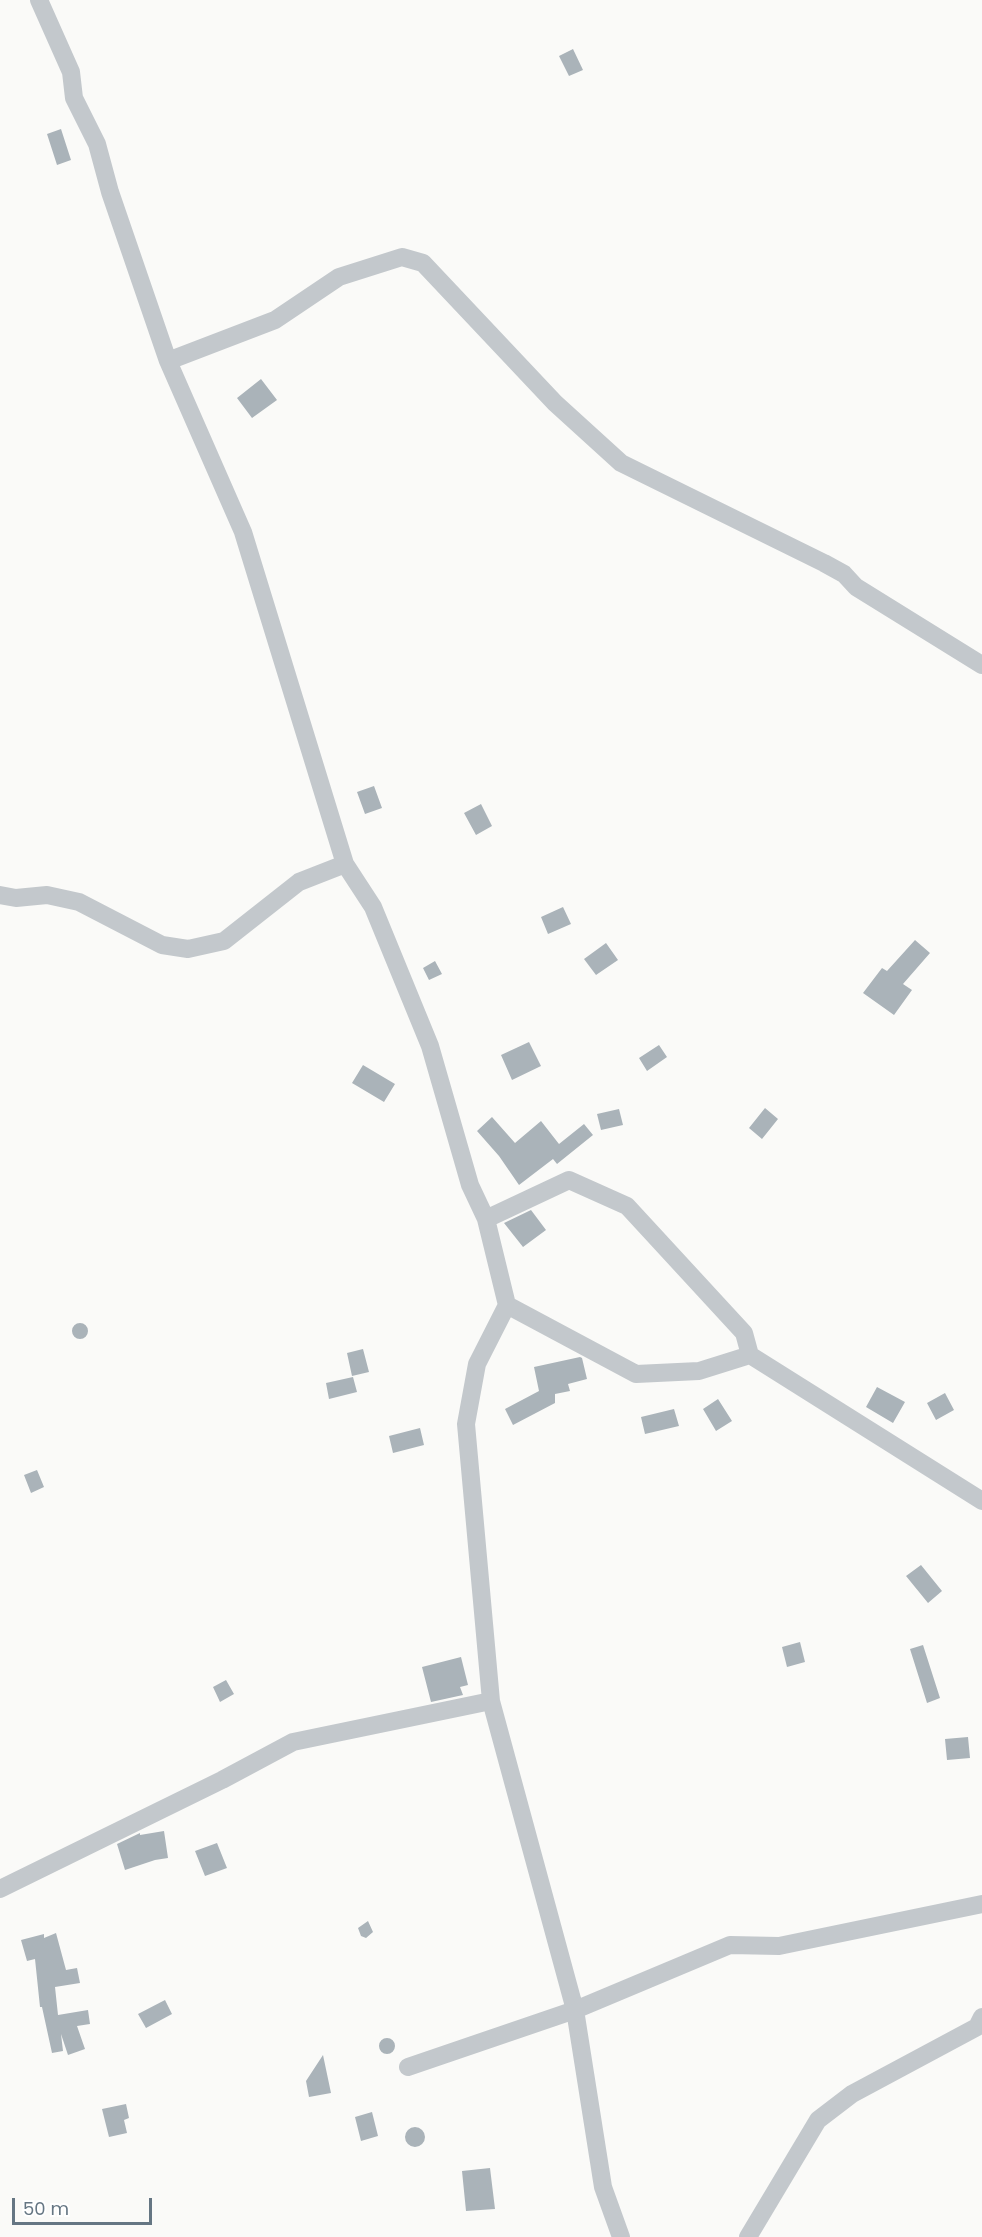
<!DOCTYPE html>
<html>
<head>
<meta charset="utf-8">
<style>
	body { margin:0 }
	#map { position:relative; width:982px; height:2237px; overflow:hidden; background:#fafaf8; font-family:Poppins,sans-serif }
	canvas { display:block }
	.scale { position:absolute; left:12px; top:2198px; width:140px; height:27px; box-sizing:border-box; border:3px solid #657683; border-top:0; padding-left:8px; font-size:18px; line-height:21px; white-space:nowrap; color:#657683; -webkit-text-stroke:4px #fff; paint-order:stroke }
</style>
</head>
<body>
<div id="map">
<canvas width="982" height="2237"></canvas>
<div class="scale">50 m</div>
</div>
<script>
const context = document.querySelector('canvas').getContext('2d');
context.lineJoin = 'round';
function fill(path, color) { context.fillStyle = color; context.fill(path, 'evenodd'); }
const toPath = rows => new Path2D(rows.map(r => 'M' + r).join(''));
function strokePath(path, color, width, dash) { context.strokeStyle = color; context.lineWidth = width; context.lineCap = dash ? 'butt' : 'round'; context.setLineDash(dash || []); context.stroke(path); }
fill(toPath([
	[573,49,583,70,569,76,559,56],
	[61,129,71,160,57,165,47,134],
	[261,379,277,400,252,418,237,398],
	[374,786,382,808,365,814,357,792],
	[481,804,492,826,476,835,464,813],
	[563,907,571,924,548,934,541,917],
	[915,940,930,953,903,984,912,990,894,1015,863,993,882,968,887,971],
	[606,943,618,960,596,975,584,959],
	[435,961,442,974,429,980,423,968],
	[529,1042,541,1066,512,1080,501,1055],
	[659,1045,667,1057,647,1071,639,1058],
	[363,1065,395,1084,384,1102,352,1083],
	[765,1108,778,1119,762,1139,749,1128],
	[619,1109,623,1125,601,1130,597,1114],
	[492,1117,515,1143,541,1121,559,1144,584,1124,593,1135,557,1164,553,1159,519,1185,499,1156,477,1131],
	[531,1210,546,1230,523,1247,504,1223],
	'72 1331a8 8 0 1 1 16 0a8 8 0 1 1-16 0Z',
	[363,1349,369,1372,352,1376,347,1353],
	[580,1357,582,1358,587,1379,568,1384,570,1391,555,1394,555,1403,513,1425,505,1409,539,1391,534,1367],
	[353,1377,357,1392,329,1399,326,1383],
	[877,1387,905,1402,893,1423,866,1407],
	[945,1393,954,1410,936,1420,927,1403],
	[718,1399,732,1421,716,1431,703,1409],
	[674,1409,679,1426,645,1434,641,1417],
	[420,1428,424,1445,393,1453,389,1436],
	[37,1470,44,1487,31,1493,24,1475],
	[921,1565,942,1591,928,1603,906,1576],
	[800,1642,805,1662,787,1667,782,1647],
	[923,1645,940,1698,927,1703,910,1649],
	[461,1657,468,1685,460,1687,463,1695,431,1702,422,1667],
	[226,1680,234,1694,220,1702,213,1687],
	[968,1737,970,1758,947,1760,945,1739],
	[164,1831,168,1858,155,1860,125,1870,117,1844,140,1833,140,1835],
	[217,1843,227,1868,205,1876,195,1851],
	[368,1921,373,1932,366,1938,361,1936,358,1928],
	[56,1933,66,1970,77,1968,80,1983,55,1987,58,2015,88,2010,90,2024,77,2026,85,2049,68,2055,61,2034,63,2051,52,2053,42,2007,40,2007,35,1959,27,1961,21,1940,44,1934,44,1938],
	[165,2000,172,2014,146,2028,138,2014],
	'379 2046a8 8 0 1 1 16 0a8 8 0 1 1-16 0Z',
	[323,2055,331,2093,309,2097,306,2081],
	[126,2104,129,2118,124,2120,127,2133,109,2137,102,2109],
	[372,2112,378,2136,361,2141,355,2117],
	'405 2137a10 10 0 1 1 20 0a10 10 0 1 1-20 0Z',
	[490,2168,495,2209,466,2211,462,2171]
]), '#aab3b9');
strokePath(toPath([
	[39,0,71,72,74,98,97,144,110,192,168,361,243,532,345,864,373,907,430,1046,470,1185,486,1219,507,1305,477,1364,466,1424,491,1701,575,2010,603,2187,621,2237],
	[168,361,275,320,339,277,402,257,423,263,555,403,621,463,824,563,844,574,856,587,982,665],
	[0,895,16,898,47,895,79,902,162,945,188,949,224,941,299,882,345,864],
	[486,1219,569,1180,627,1206,744,1333,750,1355,982,1501],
	[507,1305,636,1374,699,1371,750,1355],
	[0,1889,222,1780,293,1742,491,1701],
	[408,2067,575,2010,730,1945,779,1946,982,1904],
	[748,2237,818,2120,852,2094,977,2027,982,2017]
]), '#c3c8cc', 18);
</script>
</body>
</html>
